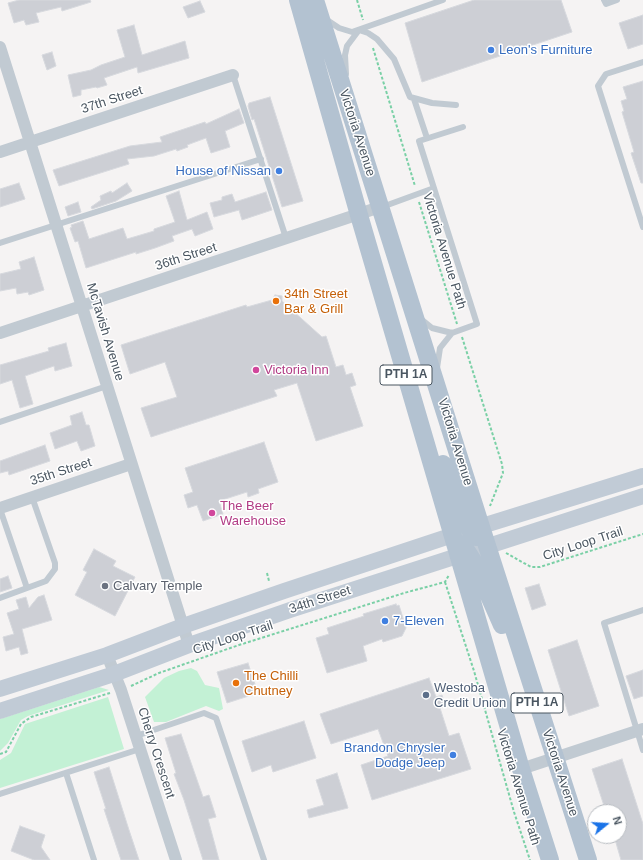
<!DOCTYPE html>
<html>
<head>
<meta charset="utf-8">
<style>
	body { margin:0 }
	#map { position:relative; width:643px; height:860px; overflow:hidden; background:#f5f3f3; font-family:Arial,sans-serif }
	canvas { display:block }
	.north { position:absolute; left:587px; top:804px; width:40px; height:40px; box-sizing:border-box; background:#fff; border:1px solid #b7bbc0; border-radius:50%; rotate:72deg; font-size:11px; font-weight:700; line-height:16px; text-align:center; color:#4a5661 }
	.north::after { content:''; display:block; margin:auto; width:14px; height:18px; background:#1a73e8; clip-path:polygon(50% 0,100% 100%,50% 72%,0 100%) }
</style>
</head>
<body>
<div id="map">
<canvas width="643" height="860"></canvas>
<div class="north">N</div>
</div>
<script>
const context = document.querySelector('canvas').getContext('2d');
context.lineJoin = 'round';
function fill(path, color) { context.fillStyle = color; context.fill(path, 'evenodd'); }
const toPath = rows => new Path2D(rows.map(r => 'M' + r).join(''));
function strokePath(path, color, width, dash) { context.strokeStyle = color; context.lineWidth = width; context.lineCap = dash ? 'butt' : 'round'; context.setLineDash(dash || []); context.stroke(path); }
function write(font, color, halo, rows, align = 'center') {
  context.font = font + ' Arial,sans-serif'; context.lineWidth = 3; context.setLineDash([]); context.textBaseline = 'middle'; context.strokeStyle = halo; context.fillStyle = color; for (const [text, x, y, turn = 0] of rows) {
    context.save(); context.translate(x, y); context.rotate((+turn || 0) * Math.PI / 180); context.textAlign = isNaN(turn) ? turn : align; if (halo) context.strokeText(text, 0, 0); context.fillText(text, 0, 0); context.restore();
  }
}
fill(toPath([
	[191,668,197,671,205,685,219,688,223,709,219,711,206,706,166,722,154,722,145,697,164,678,179,671],
	[99,687,109,690,28,716,21,720,8,743,0,751,0,719],
	[108,697,124,749,0,788,0,760,11,753,25,724]
]), '#c3f1d5');
const building = toPath([
	[19,0,90,0,91,2,62,11,61,7,36,13,39,22,26,25,24,20,14,23,8,3,19,0],
	[474,0,561,0,572,32,422,82,405,23,474,0],
	[200,1,205,12,188,18,183,7,200,1],
	[643,15,643,44,628,49,619,23,643,15],
	[134,25,142,55,185,41,189,58,138,73,137,67,104,78,107,85,97,88,96,87,81,90,81,95,73,97,68,75,91,70,101,65,125,57,117,30,134,25],
	[52,52,56,66,47,70,42,55,52,52],
	[643,81,643,183,641,183,631,153,634,152,622,112,624,111,621,101,627,99,623,87,643,81],
	[270,97,303,201,282,207,254,119,252,120,248,106,249,103,270,97],
	[239,109,244,123,225,131,230,147,211,153,206,138,187,145,188,147,177,151,176,149,154,156,127,159,129,164,59,186,53,170,130,146,162,142,160,137,205,122,206,124,239,109],
	[19,183,25,199,0,207,0,189,19,183],
	[127,183,132,191,116,201,92,209,91,207,101,200,100,196,111,191,112,193,127,183],
	[179,191,187,220,207,212,213,229,195,236,192,229,172,236,174,241,155,248,136,254,136,252,86,268,78,241,75,242,70,228,72,227,71,225,83,221,89,239,123,228,127,239,154,231,154,229,175,222,166,196,179,191],
	[266,192,272,210,242,220,239,210,214,217,210,203,222,200,222,197,232,194,235,202,266,192],
	[78,202,81,212,68,216,65,207,78,202],
	[34,257,44,290,29,295,28,292,17,294,16,288,0,291,0,274,21,269,19,262,34,257],
	[275,295,282,296,282,301,322,337,326,336,336,367,343,365,346,375,352,373,356,385,350,387,363,426,316,441,297,383,274,390,277,396,151,437,141,408,177,397,165,362,130,374,121,345,246,305,247,307,272,300,275,295],
	[66,343,72,366,55,371,54,366,25,376,33,404,20,408,12,380,0,384,0,365,49,351,48,348,66,343],
	[82,412,86,425,89,425,95,446,81,451,77,441,55,449,50,433,72,425,70,416,82,412],
	[264,442,278,482,258,489,259,493,248,497,247,492,219,501,223,514,203,521,197,505,188,508,184,495,193,492,185,468,264,442],
	[45,445,50,461,9,475,8,471,0,473,0,461,45,445],
	[94,549,116,561,113,566,135,577,115,616,75,595,87,572,83,570,94,549],
	[8,576,12,588,0,592,0,579,8,576],
	[539,584,546,605,532,610,525,588,539,584],
	[44,595,52,620,22,629,28,653,21,655,19,647,6,651,3,637,14,634,7,613,19,609,16,600,26,597,29,608,38,597,44,595],
	[396,604,397,606,399,605,406,628,402,636,383,642,382,639,363,646,367,661,327,673,316,638,329,634,327,628,364,616,363,614,396,604],
	[577,640,599,706,569,716,548,650,577,640],
	[248,663,258,693,227,703,217,672,248,663],
	[643,670,643,696,634,699,626,676,643,670],
	[429,678,436,697,442,695,445,706,440,708,449,736,459,733,471,769,372,800,361,765,388,756,378,729,331,744,320,714,429,678],
	[304,721,316,758,273,772,271,765,252,772,242,741,304,721],
	[181,734,203,797,209,795,216,817,208,819,219,860,203,860,184,800,174,774,176,773,165,738,181,734],
	[622,759,643,824,643,860,621,860,614,836,619,836,619,812,606,812,592,769,622,759],
	[109,767,129,830,139,860,121,860,104,809,106,809,94,772,109,767],
	[337,773,348,808,309,818,307,810,324,805,316,780,337,773],
	[20,826,45,835,41,847,50,860,34,860,11,851,20,826]
]);
fill(building, '#cdcfd5');
strokePath(building, '#d7d9de', 1);
strokePath(toPath([
	[357,0,363,20],
	[373,48,415,186],
	[419,202,457,324],
	[462,337,502,464,503,473,490,506],
	[506,553,531,567,540,567,643,534],
	[267,573,269,581],
	[445,582,474,671,514,812,530,860],
	[131,686,159,673,239,645,404,593,445,582,449,575],
	[0,754,6,752,21,724,31,717,110,693]
]), '#7ad0a6', 2, [3, 2]);
strokePath(toPath([
	[604,0,606,4,617,0],
	[327,20,339,28,352,32,443,0],
	[359,30,368,33,377,39,394,59,410,97,432,103,456,105],
	[643,62,606,74,598,86,643,227],
	[346,74,345,55,347,46,359,30],
	[233,75,286,238],
	[414,99,427,138],
	[382,207,434,188],
	[0,243,261,159],
	[421,319,432,328,452,333,477,324,419,141,463,127],
	[437,368,440,348,452,333],
	[0,422,107,386],
	[0,509,27,588],
	[0,598,46,581,55,569,55,563,32,497],
	[643,610,604,623,643,750],
	[136,736,204,713,216,718,264,860],
	[66,773,94,860],
	[0,794,140,749]
]), '#c1cad2', 6);
strokePath(toPath([
	[0,47,189,645],
	[0,152,233,75],
	[0,333,380,207],
	[0,508,131,464],
	[107,655,121,690,176,860],
	[521,769,643,729]
]), '#c1cad2', 12);
strokePath(toPath([
	[0,689,107,655,183,626,284,591,453,535,643,476],
	[0,711,114,674,189,645,290,610,643,496]
]), '#c1cbd6', 16);
strokePath(toPath([
	[298,0,359,215,521,769,550,860],
	[315,0,481,527,588,860],
	[443,464,470,530,476,537],
	[462,544,475,564,502,625]
]), '#b3c2d1', 18);
for (const [x, y, r, color] of [
	[491,50,4,"#3f7fe0"],
	[279,171,4,"#3f7fe0"],
	[276,301,4,"#e8710a"],
	[256,370,4,"#d1479c"],
	[212,513,4,"#d1479c"],
	[105,586,4,"#6b7280"],
	[385,621,4,"#3f7fe0"],
	[236,683,4,"#e8710a"],
	[426,695,4,"#5c6f8a"],
	[453,755,4,"#3f7fe0"]
]) { const dot = new Path2D(); dot.arc(x, y, r, 0, 2 * Math.PI); context.fillStyle = color; context.fill(dot); strokePath(dot, '#fff', 1.5); }
for (const [x, y, w] of [
	[406,375,52],
	[537,703,52]
]) { const box = new Path2D(); box.roundRect(x - w / 2, y - 10, w, 20, 3); context.fillStyle = '#fff'; context.fill(box); strokePath(box, '#4a5661', 1); }
write('bold 12px', '#4a5661', null, [
	["PTH 1A",406,375],
	["PTH 1A",537,703]
]);
write('13px', '#366cbe', '#fff', [
	["Leon's Furniture",499,50],
	["House of Nissan",271,171,"right"],
	["7-Eleven",393,621],
	["Brandon Chrysler",445,748,"right"],
	["Dodge Jeep",445,763,"right"]
], 'left');
write('13px', '#4a5661', '#fff', [
	["37th Street",112,100,-18],
	["Victoria Avenue",357,133,72],
	["Victoria Avenue Path",444,251,73],
	["36th Street",186,257,-18],
	["McTavish Avenue",105,332,73],
	["Victoria Avenue",455,442,73],
	["35th Street",61,472,-18],
	["City Loop Trail",583,544,-18],
	["34th Street",320,600,-18],
	["City Loop Trail",233,638,-18],
	["Cherry Crescent",156,753,72],
	["Victoria Avenue",560,773,72],
	["Victoria Avenue Path",518,787,73]
]);
write('13px', '#c56008', '#fff', [
	["34th Street",284,294],
	["Bar & Grill",284,309],
	["The Chilli",244,676],
	["Chutney",244,691]
], 'left');
write('13px', '#b23c85', '#fff', [
	["Victoria Inn",264,370],
	["The Beer",220,506],
	["Warehouse",220,521]
], 'left');
write('13px', '#5b616d', '#fff', [
	["Calvary Temple",113,586]
], 'left');
write('13px', '#4e5e75', '#fff', [
	["Westoba",434,688],
	["Credit Union",434,703]
], 'left');
</script>
</body>
</html>
